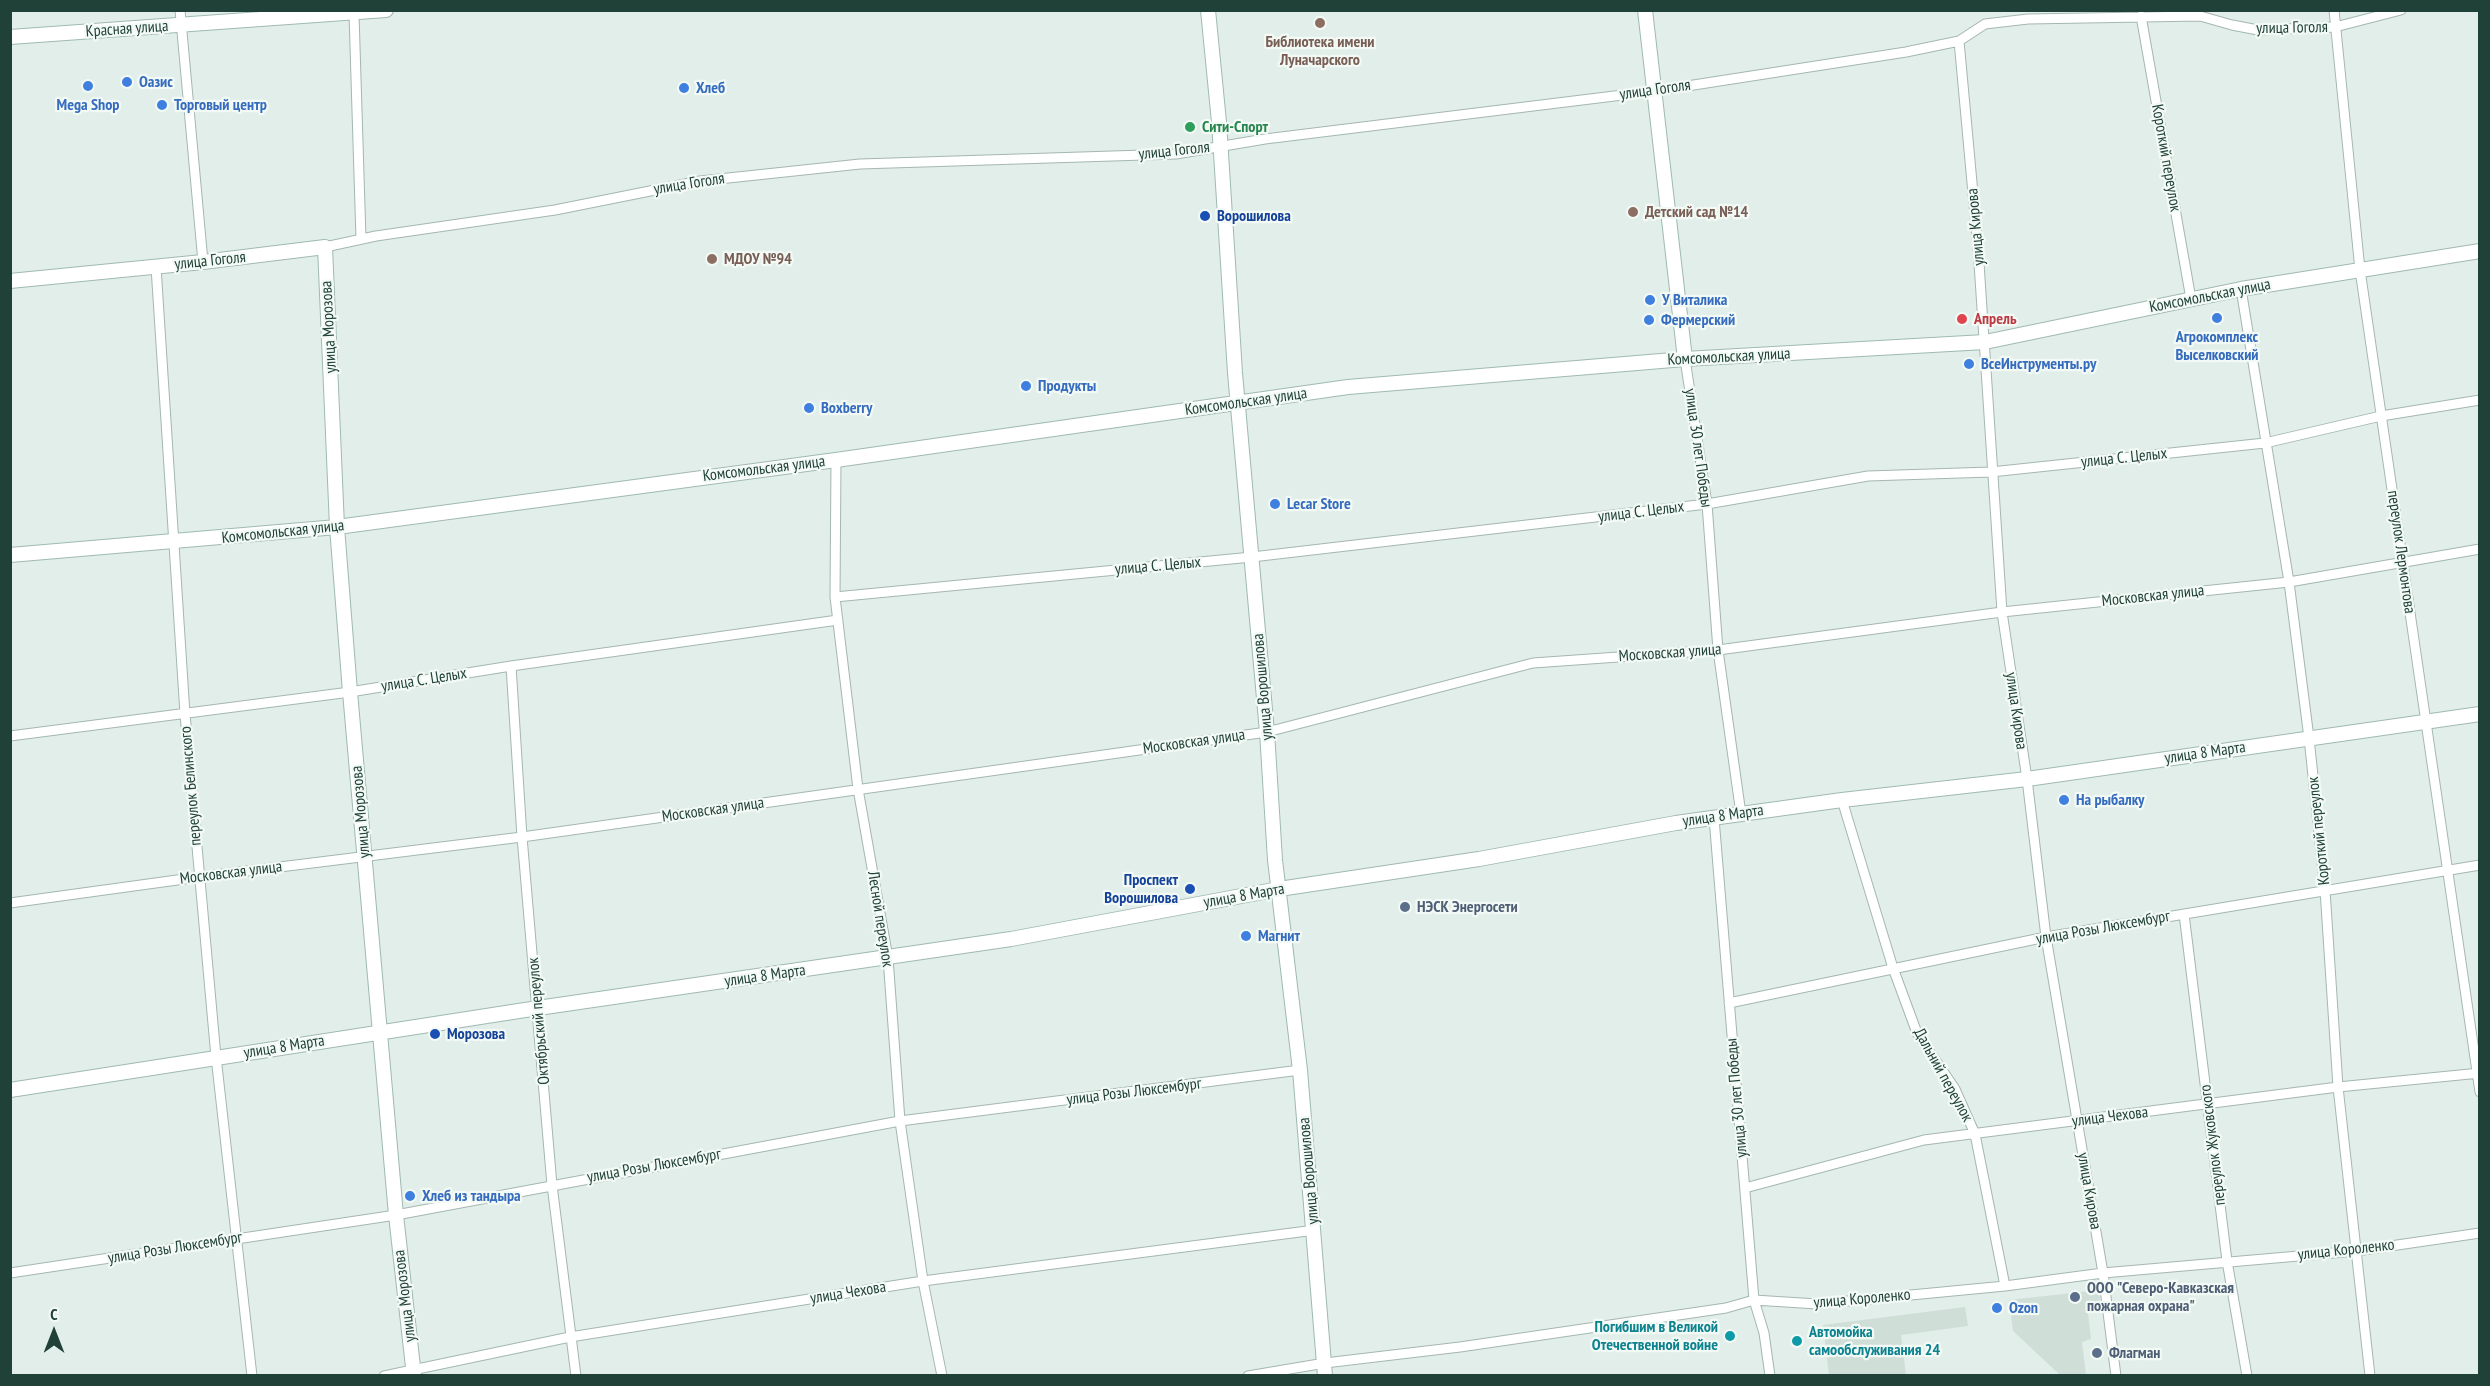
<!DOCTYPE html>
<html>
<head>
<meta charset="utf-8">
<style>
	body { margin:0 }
	#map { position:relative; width:2490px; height:1386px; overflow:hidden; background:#e2eee9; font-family:"PT Sans Narrow",sans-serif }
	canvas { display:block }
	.frame { position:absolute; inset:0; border:12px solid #204138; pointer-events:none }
	.north { position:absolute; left:24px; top:1302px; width:60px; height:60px; -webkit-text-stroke:4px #f3faf6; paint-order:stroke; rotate:0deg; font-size:16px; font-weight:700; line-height:24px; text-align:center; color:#204138 }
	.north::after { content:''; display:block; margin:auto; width:21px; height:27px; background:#204138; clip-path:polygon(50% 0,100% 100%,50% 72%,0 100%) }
</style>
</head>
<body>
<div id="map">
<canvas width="2490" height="1386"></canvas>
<div class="frame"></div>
<div class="north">С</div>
</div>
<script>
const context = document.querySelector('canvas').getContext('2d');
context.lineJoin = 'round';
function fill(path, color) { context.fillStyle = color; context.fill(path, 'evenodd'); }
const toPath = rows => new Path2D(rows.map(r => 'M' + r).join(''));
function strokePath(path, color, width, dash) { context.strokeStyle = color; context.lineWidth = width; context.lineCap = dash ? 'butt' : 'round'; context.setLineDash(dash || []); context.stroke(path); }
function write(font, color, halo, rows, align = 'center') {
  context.font = font + ' "PT Sans Narrow",sans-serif'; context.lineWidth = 4.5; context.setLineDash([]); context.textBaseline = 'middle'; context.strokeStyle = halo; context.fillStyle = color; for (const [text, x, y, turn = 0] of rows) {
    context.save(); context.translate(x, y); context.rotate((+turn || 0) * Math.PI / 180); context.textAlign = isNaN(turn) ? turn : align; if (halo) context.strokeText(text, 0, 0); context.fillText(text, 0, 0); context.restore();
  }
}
fill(toPath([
	[2099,1290,2100,1302,2087,1304,2091,1339,2082,1342,2086,1375,2060,1375,2013,1331,2009,1300],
	[1965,1307,1968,1326,1901,1335,1906,1375,1829,1375,1823,1325]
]), '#d0ded8');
const street = toPath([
	[180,10,203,262],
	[2334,10,2360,270,2480,1092],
	[354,14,361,239],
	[2141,16,2191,299],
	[1959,41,1978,248,2002,612,2027,779,2046,937,2103,1273,2116,1376],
	[325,247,376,236,555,210,700,181,860,164,1176,154,1265,139,1655,91,1906,52,1959,41,1985,24,2028,19,2200,16,2232,25,2258,30,2335,27,2401,10],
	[156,267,185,714,216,1057,252,1376],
	[2241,289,2289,582,2309,738,2325,890,2338,1087,2370,1376],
	[1685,359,1707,504,1718,650,1741,814],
	[836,460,835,597,858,789,888,958,900,1121,923,1281,942,1376],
	[835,597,1252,557,1707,504,1868,476,1991,472,2265,443,2381,416,2480,400],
	[511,666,522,837,552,1185,576,1376],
	[10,736,350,692,511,666,838,620],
	[1842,800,1893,968,1917,1033,1955,1089,1975,1134,2005,1286],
	[1714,818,1754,1300,1764,1333,1770,1376],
	[10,903,199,877,522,837,1267,732,1533,663,1718,650,2002,612,2289,582,2480,549],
	[2184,914,2227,1261,2247,1376],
	[1729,1003,2046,937,2480,865],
	[1745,1188,1924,1140,2338,1087,2480,1073],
	[10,1273,396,1215,900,1121,1300,1070],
	[384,1376,570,1337,923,1281,1315,1230],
	[1248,1376,1325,1363,1460,1347,1726,1308,1754,1300,1817,1304,2005,1286,2103,1273,2356,1251,2480,1233]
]);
const secondary = toPath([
	[1208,10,1219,122,1235,373,1267,732,1275,860,1300,1070,1325,1376],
	[1645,10,1685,359],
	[10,37,386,10],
	[10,281,203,262,325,247,337,527,350,692,396,1215,414,1376],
	[10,555,337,527,836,460,1348,387,1685,359,1985,342,2241,289,2480,251],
	[10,1090,538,1008,1011,939,1279,889,1479,859,1676,823,1842,800,2027,779,2480,714]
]);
strokePath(street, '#a4b7b0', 11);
strokePath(secondary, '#9fbab1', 16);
strokePath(street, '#fff', 9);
strokePath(secondary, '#fff', 14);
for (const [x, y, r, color] of [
	[1320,23,6,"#8d6e63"],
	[127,82,6,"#3f7fe0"],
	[88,86,6,"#3f7fe0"],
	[684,88,6,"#3f7fe0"],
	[162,105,6,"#3f7fe0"],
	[1190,127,6,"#2e9e5b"],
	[1633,212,6,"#8d6e63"],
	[1205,216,6,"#1a4fb4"],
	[712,259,6,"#8d6e63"],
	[1650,300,6,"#3f7fe0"],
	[2217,318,6,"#3f7fe0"],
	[1962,319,6,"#e0444e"],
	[1649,320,6,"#3f7fe0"],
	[1969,364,6,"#3f7fe0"],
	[1026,386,6,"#3f7fe0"],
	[809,408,6,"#3f7fe0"],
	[1275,504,6,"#3f7fe0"],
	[2064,800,6,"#3f7fe0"],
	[1190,889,6,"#1a4fb4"],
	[1405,907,6,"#5c6f8a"],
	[1246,936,6,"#3f7fe0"],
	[435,1034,6,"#1a4fb4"],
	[410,1196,6,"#3f7fe0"],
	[2075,1297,6,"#5c6f8a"],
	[1997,1308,6,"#3f7fe0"],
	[1730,1336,6,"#0f9aa8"],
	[1797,1341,6,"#0f9aa8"],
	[2097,1353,6,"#5c6f8a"]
]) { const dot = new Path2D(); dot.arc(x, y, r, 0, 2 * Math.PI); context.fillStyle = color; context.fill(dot); strokePath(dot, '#f3faf6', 2); }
write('16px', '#204138', '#f3faf6', [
	["улица Гоголя",2292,28,-1],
	["Красная улица",127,29,-4],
	["улица Гоголя",1655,90,-8],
	["улица Гоголя",1174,151,-6],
	["Короткий переулок",2166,158,80],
	["улица Гоголя",689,184,-9],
	["улица Кирова",1976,227,-95],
	["улица Гоголя",210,261,-6],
	["Комсомольская улица",2210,296,-11],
	["улица Морозова",329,327,-93],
	["Комсомольская улица",1729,357,-3],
	["Комсомольская улица",1246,402,-8],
	["улица 30 лет Победы",1698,448,82],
	["улица С. Целых",2124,458,-6],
	["Комсомольская улица",764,469,-7],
	["улица С. Целых",1641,512,-7],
	["Комсомольская улица",283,532,-6],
	["переулок Лермонтова",2401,552,82],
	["улица С. Целых",1158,566,-5],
	["Московская улица",2153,596,-6],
	["Московская улица",1670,653,-4],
	["улица С. Целых",424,680,-9],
	["улица Ворошилова",1263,687,-95],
	["улица Кирова",2016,711,82],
	["Московская улица",1194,742,-8],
	["улица 8 Марта",2205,753,-8],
	["переулок Белинского",191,786,-95],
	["Московская улица",713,810,-8],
	["улица Морозова",361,812,-95],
	["улица 8 Марта",1723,816,-8],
	["Короткий переулок",2319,831,-96],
	["Московская улица",231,873,-7],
	["улица 8 Марта",1244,896,-10],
	["Лесной переулок",880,919,81],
	["улица Розы Люксембург",2103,928,-10],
	["улица 8 Марта",765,976,-8],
	["Октябрьский переулок",539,1021,-95],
	["улица 8 Марта",284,1047,-9],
	["Дальний переулок",1943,1075,61],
	["улица Розы Люксембург",1134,1092,-7],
	["улица 30 лет Победы",1737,1098,-95],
	["улица Чехова",2110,1117,-7],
	["переулок Жуковского",2213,1145,-97],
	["улица Розы Люксембург",654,1166,-10],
	["улица Ворошилова",1309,1171,-95],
	["улица Кирова",2089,1191,80],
	["улица Розы Люксембург",175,1248,-9],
	["улица Короленко",2346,1250,-6],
	["улица Чехова",848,1293,-9],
	["улица Морозова",405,1296,-97],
	["улица Короленко",1862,1299,-5]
]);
write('bold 16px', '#785e54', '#f3faf6', [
	["Библиотека имени",1320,42,"center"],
	["Луначарского",1320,60,"center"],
	["Детский сад №14",1645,212],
	["МДОУ №94",724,259]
], 'left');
write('bold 16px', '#366cbe', '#f3faf6', [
	["Оазис",139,82],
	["Хлеб",696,88],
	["Mega Shop",88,105,"center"],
	["Торговый центр",174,105],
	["У Виталика",1662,300],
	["Фермерский",1661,320],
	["Агрокомплекс",2217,337,"center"],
	["Выселковский",2217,355,"center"],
	["ВсеИнструменты.ру",1981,364],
	["Продукты",1038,386],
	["Boxberry",821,408],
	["Lecar Store",1287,504],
	["На рыбалку",2076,800],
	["Магнит",1258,936],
	["Хлеб из тандыра",422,1196],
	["Ozon",2009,1308]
], 'left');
write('bold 16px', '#27864d', '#f3faf6', [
	["Сити-Спорт",1202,127]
], 'left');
write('bold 16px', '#164399', '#f3faf6', [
	["Ворошилова",1217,216],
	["Проспект",1178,880,"right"],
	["Ворошилова",1178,898,"right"],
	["Морозова",447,1034]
], 'left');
write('bold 16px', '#be3a42', '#f3faf6', [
	["Апрель",1974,319]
], 'left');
write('bold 16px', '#4e5e75', '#f3faf6', [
	["НЭСК Энергосети",1417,907],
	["ООО \"Северо-Кавказская",2087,1288],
	["пожарная охрана\"",2087,1306],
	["Флагман",2109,1353]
], 'left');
write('bold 16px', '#0d838f', '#f3faf6', [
	["Погибшим в Великой",1718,1327],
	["Отечественной войне",1718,1345],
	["Автомойка",1809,1332,"left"],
	["самообслуживания 24",1809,1350,"left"]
], 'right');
</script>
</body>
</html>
